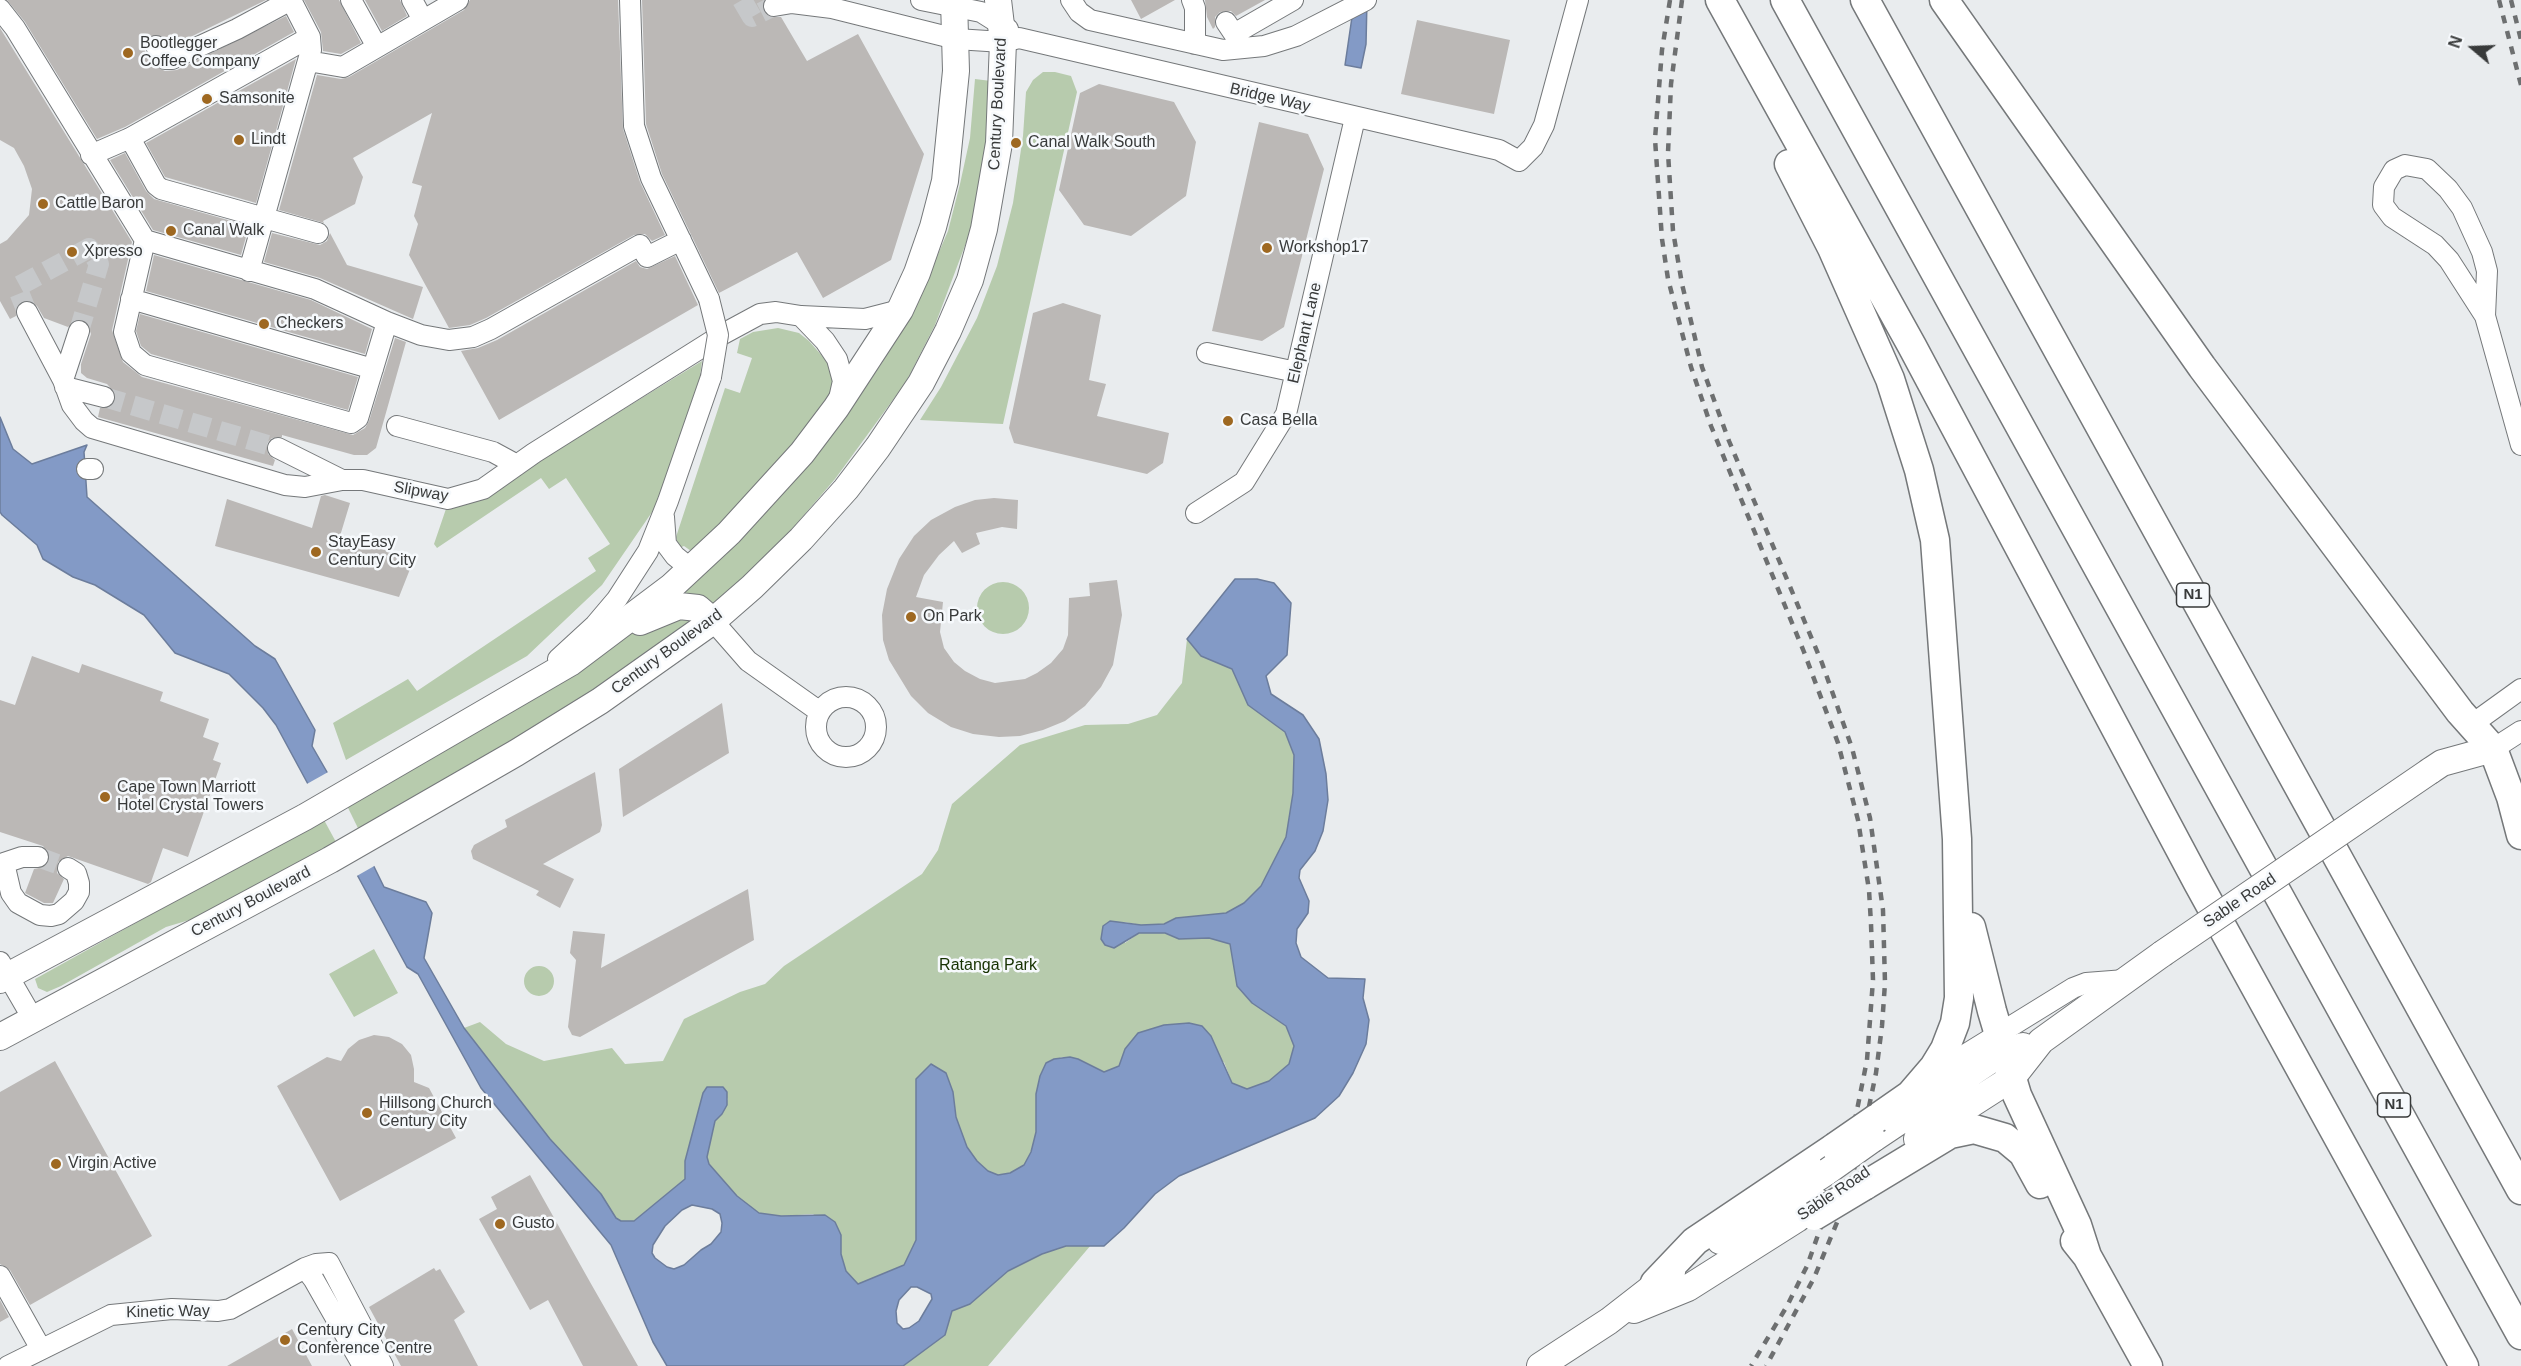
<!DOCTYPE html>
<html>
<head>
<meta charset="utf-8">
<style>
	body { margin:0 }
	#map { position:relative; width:2521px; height:1366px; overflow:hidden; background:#e9ecee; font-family:Arial,sans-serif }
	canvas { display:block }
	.north { position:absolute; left:2443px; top:18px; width:60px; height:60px; -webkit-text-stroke:4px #f6f9fc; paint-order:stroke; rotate:289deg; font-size:16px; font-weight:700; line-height:24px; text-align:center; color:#383a3a }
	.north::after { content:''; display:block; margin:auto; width:21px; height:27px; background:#383a3a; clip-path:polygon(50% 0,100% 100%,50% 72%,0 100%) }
</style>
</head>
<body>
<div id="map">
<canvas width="2521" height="1366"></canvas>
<div class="north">N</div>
</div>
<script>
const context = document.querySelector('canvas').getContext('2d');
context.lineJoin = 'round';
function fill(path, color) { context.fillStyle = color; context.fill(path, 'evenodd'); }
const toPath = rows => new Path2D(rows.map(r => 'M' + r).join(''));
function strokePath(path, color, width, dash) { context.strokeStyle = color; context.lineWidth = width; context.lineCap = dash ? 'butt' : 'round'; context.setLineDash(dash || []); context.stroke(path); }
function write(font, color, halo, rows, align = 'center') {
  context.font = font + ' Arial,sans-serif'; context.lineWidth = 5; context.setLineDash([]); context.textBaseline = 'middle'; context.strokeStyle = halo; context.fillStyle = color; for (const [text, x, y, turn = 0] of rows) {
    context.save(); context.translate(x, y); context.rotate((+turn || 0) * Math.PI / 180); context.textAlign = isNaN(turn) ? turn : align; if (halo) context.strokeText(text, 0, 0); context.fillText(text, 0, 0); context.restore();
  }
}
fill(toPath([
	[1043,72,1055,72,1071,76,1077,92,1003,424,920,420,941,387,977,318,997,266,1013,203,1023,136,1026,92,1033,80],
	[975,79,991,81,990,141,969,235,935,325,906,382,835,479,792,529,741,580,644,662,512,746,206,915,166,927,61,986,47,992,38,988,35,979,355,801,576,673,679,596,738,542,812,460,846,415,882,363,920,296,948,231,960,184,970,138],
	[778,328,799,333,809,341,831,366,834,384,826,404,795,447,698,550,691,551,684,546,679,548,676,537,725,388,740,393,752,358,737,353,740,339,753,332],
	[702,361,699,385,661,499,602,585,527,656,346,760,333,723,408,679,417,691,596,571,588,558,610,544,566,478,549,489,541,478,437,548,434,544,448,503,476,500],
	'977 608a26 26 0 1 1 52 0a26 26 0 1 1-52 0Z',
	[1187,639,1201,656,1232,669,1248,704,1285,732,1294,755,1293,793,1286,837,1261,886,1244,903,1226,913,1176,918,1164,924,1141,925,1124,922,1125,943,1139,933,1165,933,1179,939,1209,937,1231,944,1237,986,1252,1003,1286,1026,1294,1046,1289,1064,1269,1081,1247,1089,1232,1083,1224,1062,1125,1049,1119,1066,1104,1072,1078,1059,1062,1057,1046,1064,1040,1076,1036,1094,1036,1132,1032,1152,1024,1165,1010,1173,998,1175,988,1171,977,1161,967,1147,956,1117,953,1092,916,1079,916,1240,904,1265,858,1284,846,1271,841,1254,841,1235,813,1214,781,1216,759,1213,737,1196,709,1164,707,1157,708,1146,715,1121,722,1114,728,1098,692,1135,685,1161,685,1179,634,1221,621,1221,616,1218,601,1194,550,1139,464,1028,480,1022,506,1044,544,1061,612,1048,625,1064,663,1061,684,1019,740,992,765,984,784,966,922,874,938,850,952,804,1020,745,1085,725,1128,724,1157,715,1182,683],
	[374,949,398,993,354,1017,329,974],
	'524 981a15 15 0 1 1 30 0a15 15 0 1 1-30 0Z',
	[1091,1245,988,1366,903,1366,945,1335,952,1311,970,1304,1008,1271,1042,1254,1066,1246]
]), '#b7cbad');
const water = toPath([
	[1367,0,1366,44,1361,68,1345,65,1352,17,1367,0],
	[0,417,13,449,32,464,87,445,84,452,87,497,255,646,275,659,315,730,312,746,331,779,384,887,426,902,432,913,424,958,464,1028,550,1139,601,1194,616,1218,621,1221,634,1221,685,1179,685,1161,703,1093,707,1087,723,1087,727,1092,727,1105,722,1114,715,1121,707,1157,709,1164,737,1196,759,1213,781,1216,825,1215,835,1222,841,1235,841,1254,846,1271,858,1284,904,1265,916,1240,916,1079,931,1064,946,1073,953,1092,956,1117,967,1147,977,1161,988,1171,998,1175,1010,1173,1024,1165,1031,1152,1036,1132,1036,1094,1040,1076,1046,1063,1054,1059,1070,1057,1078,1059,1104,1072,1119,1066,1125,1049,1138,1033,1164,1025,1189,1023,1202,1026,1211,1036,1232,1083,1247,1089,1269,1081,1289,1064,1294,1046,1286,1026,1252,1003,1237,986,1230,944,1209,938,1179,939,1165,933,1139,933,1114,948,1105,945,1101,939,1103,926,1110,921,1141,925,1164,924,1176,918,1226,913,1244,903,1261,886,1286,837,1293,793,1294,755,1285,732,1248,705,1232,669,1201,656,1187,639,1235,579,1257,579,1274,583,1291,603,1287,655,1266,676,1271,694,1303,715,1319,739,1326,774,1328,800,1323,831,1315,851,1300,870,1299,878,1309,901,1308,913,1297,929,1296,943,1301,957,1328,978,1365,979,1363,998,1369,1020,1366,1044,1353,1073,1339,1096,1315,1118,1179,1176,1155,1194,1124,1228,1104,1246,1066,1246,1042,1254,1008,1271,970,1304,952,1311,945,1335,903,1366,667,1366,653,1342,611,1245,481,1088,418,974,407,967,276,725,263,708,229,674,175,653,144,615,95,585,73,577,43,559,37,545,2,515,0,512,0,417],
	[692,1205,712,1209,720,1214,722,1223,721,1232,711,1244,701,1250,684,1265,674,1269,667,1267,655,1258,652,1253,653,1245,665,1226,682,1210,692,1205],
	[911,1287,917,1287,931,1294,932,1299,919,1321,909,1328,903,1329,897,1323,896,1311,899,1300,911,1287]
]);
fill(water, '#839ac6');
strokePath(water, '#6c7d9c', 1.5);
fill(toPath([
	[330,771,376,865,355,877,305,785]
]), '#e9ecee');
fill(toPath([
	[7,0,266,0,170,47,162,36,150,36,144,45,145,51,153,65,165,71,177,70,286,16,294,32,125,127,97,139,25,22],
	[304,0,339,0,361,43,341,54,323,51,321,32],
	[365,0,400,0,407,16,382,31],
	[470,0,618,0,623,129,640,182,665,235,652,241,645,234,634,235,486,318,470,325,449,328,409,255,418,224,414,216,422,186,412,183,432,113,353,158,363,177,355,204,323,221,324,223,279,210,317,75,341,79,349,77,464,10],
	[642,0,764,0,762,7,764,13,770,17,781,17,807,61,858,34,924,154,891,260,823,298,797,252,719,293,662,174,646,124],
	[1131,0,1175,0,1141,19],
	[1205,0,1265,0,1236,16,1231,11,1220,12,1215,17,1215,27,1213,29,1207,17],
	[1417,20,1510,40,1494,114,1401,94],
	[0,28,132,242,112,330,123,362,142,377,353,435,365,428,369,421,395,338,406,342,376,448,367,455,354,455,282,435,282,437,272,438,267,443,268,454,275,460,273,466,98,417,100,408,108,408,113,405,116,394,107,384,87,378,81,373,81,364,91,334,87,323,76,319,68,327,44,318,37,306,28,300,17,305,16,316,10,319,0,301,0,244,7,240,29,215,32,189,24,166,14,148,0,140],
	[296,59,256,203,165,177,146,143],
	[1099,84,1174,102,1196,142,1186,196,1131,236,1084,225,1059,190,1080,93],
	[1259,122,1308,134,1324,169,1284,327,1262,341,1212,331],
	[125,153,146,191,154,199,249,226,241,255,153,230,110,160],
	[272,233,320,245,327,241,330,233,347,265,423,287,413,319,320,278,264,262],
	[154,255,311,300,372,329,365,354,146,291],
	[675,256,698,305,499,420,461,351,478,348,497,340,636,261,640,267,647,269],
	[1063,303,1101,315,1089,380,1106,384,1097,416,1169,433,1163,463,1147,474,1014,443,1009,428,1033,313],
	[140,314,358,377,348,410,151,354,141,346,136,331],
	[325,495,350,503,340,536,414,559,399,597,215,546,227,499,312,528,321,496],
	[994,498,1018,500,1017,529,1002,527,976,533,980,544,962,553,954,541,939,555,924,575,916,597,943,602,940,632,944,648,954,662,965,671,980,679,995,683,1025,679,1037,673,1051,663,1063,649,1068,635,1069,598,1090,596,1089,583,1117,580,1122,615,1113,665,1101,687,1085,706,1065,721,1043,730,1020,736,999,737,973,734,951,727,928,713,911,696,889,660,883,640,882,615,887,589,899,559,914,536,931,520,955,507,975,500],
	[32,656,79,673,82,664,163,692,160,701,209,719,203,737,219,743,213,760,221,763,188,857,163,848,151,882,148,884,68,856,58,862,57,873,64,879,53,903,44,903,25,893,34,869,44,867,50,856,43,846,0,832,0,700,15,705],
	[722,703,729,753,623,817,619,769],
	[595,772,602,825,600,832,543,864,574,879,560,908,536,895,539,891,473,859,471,851,474,845,507,827,505,820],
	[748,889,754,940,580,1037,572,1035,568,1027,576,960,570,953,573,931,605,934,601,968],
	[374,1035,389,1037,402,1044,411,1055,414,1069,414,1082,429,1088,456,1138,340,1201,277,1086,327,1057,341,1061,348,1049,359,1040],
	[55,1061,152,1236,30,1305,10,1270,0,1264,0,1092],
	[530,1175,590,1282,638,1366,583,1366,548,1300,530,1310,479,1219,497,1209,491,1197],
	[434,1268,436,1271,440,1269,465,1312,454,1320,478,1366,401,1366,369,1307],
	[0,1300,9,1317,0,1322],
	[292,1329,312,1366,227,1366]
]), '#bbb8b6');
strokePath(toPath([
	[742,0,752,17,774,6],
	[27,312,17,287,89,248,99,264,79,331],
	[104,397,278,448],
	[38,857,68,868]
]), '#c6c8ca', 20, [20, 10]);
const minor = toPath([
	[351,0,377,47],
	[412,0,423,20],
	[630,0,634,126,651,178,709,299],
	[921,0,981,12,1008,29],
	[1071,0,1079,12,1090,20,1223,50,1264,46,1296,36,1366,0],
	[1192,0,1195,8,1195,44],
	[774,6,792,3,832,8,956,39,1003,42,1019,38,1499,150,1519,161,1533,147,1544,125,1578,0],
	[0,9,15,28,145,240,315,289,387,322,421,335,449,340,473,337,491,329,640,245,647,257,681,240],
	[1226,22,1234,34,1293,0],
	[156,46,161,56,165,59,172,59,237,29,291,0],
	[308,61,343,67,458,0],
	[130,138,156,185,161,189,318,233],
	[91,155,130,138,310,37],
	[145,240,124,332,131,353,145,365,351,423,358,418,387,322],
	[249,271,311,50,310,37,291,0],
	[131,299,373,369],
	[27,312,63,380,79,331],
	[801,316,825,341,837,359,843,381,839,399],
	[2485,316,2487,271,2482,252,2462,208,2448,189,2427,169,2405,165,2394,170,2384,187,2383,205,2392,217,2435,245,2449,260,2485,316,2521,445],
	[1207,353,1296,372],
	[63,380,72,405,84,421,92,428,285,485,305,487,342,480,363,480,448,499,483,489,534,453,723,334,760,314,776,312,801,316,865,319,900,310],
	[65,387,104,397],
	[397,426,493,452,517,465],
	[278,448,342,480],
	[87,469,93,469],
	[1196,513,1244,482,1286,414,1355,118],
	[664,517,666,544,675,556,691,569],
	[713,621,748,661,820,712],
	[558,659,595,625,617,599,648,551,668,501,711,377],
	'816 727a30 30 0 1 1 60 0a30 30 0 1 1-60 0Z',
	[2471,725,2521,689],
	[2493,749,2521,731],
	[38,857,22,857,4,863,11,893,18,903,40,915,51,916,59,914,74,901,79,892,79,883,76,873,68,868],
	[0,962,33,1019],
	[1932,1075,2073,988,2086,983,2125,980],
	[305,1268,314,1280,363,1366],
	[0,1276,41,1349],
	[8,1366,111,1315,172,1309,218,1311,230,1309,305,1268,316,1264,329,1263,383,1366]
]);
const major = toPath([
	[640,622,679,606,698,608,713,621],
	[2430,771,2442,763,2493,749],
	[0,980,305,817,570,663,671,587,729,533,802,453,836,408,900,310,917,273,933,227,945,181,956,71,954,0],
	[0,1037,330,860,516,753,600,701,713,621,752,587,801,539,846,489,878,447,921,383,948,331,970,280,984,229,999,143,1003,42,998,0],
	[1873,1139,2003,1052,2023,1046],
	[1917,1139,2012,1078,2041,1041,2162,954],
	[1720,1241,1828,1171],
	[1634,1310,1688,1288,1797,1219,1818,1202],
	[1540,1366,1609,1321,1672,1272]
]);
const highway = toPath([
	[1720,0,1912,346,2198,883,2464,1366],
	[1785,0,2521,1335],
	[1865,0,2521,1190],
	[1944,0,2202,367,2460,712,2493,749,2511,797,2521,835],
	[1789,164,1832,248,1890,379,1919,470,1935,540,1957,839,1959,998,1955,1023,1945,1049,1934,1067,1910,1095,1877,1118],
	[1971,927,1992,1011,2017,1095,2077,1225,2087,1256],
	[1864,1186,1950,1134,1974,1129,2005,1138,2023,1153,2040,1184],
	[2075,1241,2087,1256,2148,1366],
	[1655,1283,1695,1241,1835,1147]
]);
strokePath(minor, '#75787a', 22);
strokePath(major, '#75787a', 28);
strokePath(highway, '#75787a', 31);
strokePath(minor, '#fff', 20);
strokePath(major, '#fff', 26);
strokePath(highway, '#fff', 28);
strokePath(toPath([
	[1670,0,1662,50,1655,139,1662,239,1668,279,1691,367,1711,426,1804,652,1838,743,1858,820,1869,890,1871,924,1873,980,1867,1060,1850,1145,1807,1266,1787,1306,1751,1366],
	[1682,0,1671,84,1668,153,1673,231,1682,284,1702,367,1729,441,1822,663,1852,748,1870,818,1883,910,1885,983,1882,1026,1876,1073,1860,1150,1838,1220,1814,1278,1766,1366],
	[2499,0,2521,85],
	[2511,0,2521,40]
]), '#6d6f70', 4.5, [8, 8]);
const minorBridge = toPath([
	[709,299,718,335,711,377]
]);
const majorBridge = toPath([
	[2162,954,2430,771],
	[1828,1171,1873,1139]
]);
const highwayBridge = toPath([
	[1835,1147,1877,1118],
	[1814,1216,1864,1186]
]);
strokePath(minorBridge, '#75787a', 22, []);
strokePath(majorBridge, '#75787a', 28, []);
strokePath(highwayBridge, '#75787a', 31, []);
strokePath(minorBridge, '#fff', 20);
strokePath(majorBridge, '#fff', 26);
strokePath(highwayBridge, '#fff', 28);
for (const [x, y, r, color] of [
	[128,53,6,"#9e6821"],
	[207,99,6,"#9e6821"],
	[239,140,6,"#9e6821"],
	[1016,143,6,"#9e6821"],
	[43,204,6,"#9e6821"],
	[171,231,6,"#9e6821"],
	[1267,248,6,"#9e6821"],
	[72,252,6,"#9e6821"],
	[264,324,6,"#9e6821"],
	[1228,421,6,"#9e6821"],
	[316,552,6,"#9e6821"],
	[911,617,6,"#9e6821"],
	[105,797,6,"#9e6821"],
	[367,1113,6,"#9e6821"],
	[56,1164,6,"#9e6821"],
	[500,1224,6,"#9e6821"],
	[285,1340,6,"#9e6821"]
]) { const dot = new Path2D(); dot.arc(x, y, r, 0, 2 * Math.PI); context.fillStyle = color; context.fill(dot); strokePath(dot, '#f6f9fc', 2); }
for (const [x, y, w] of [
	[2193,595,33],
	[2394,1105,33]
]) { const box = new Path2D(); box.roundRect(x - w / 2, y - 12, w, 24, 4.5); context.fillStyle = '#f6f9fc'; context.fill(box); strokePath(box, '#383a3a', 1.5); }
write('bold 15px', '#383a3a', null, [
	["N1",2193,595],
	["N1",2394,1105]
]);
write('16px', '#383a3a', '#f6f9fc', [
	["Bootlegger",140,44],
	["Coffee Company",140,62],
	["Samsonite",219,99],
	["Lindt",251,140],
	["Canal Walk South",1028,143],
	["Cattle Baron",55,204],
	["Canal Walk",183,231],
	["Workshop17",1279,248],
	["Xpresso",84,252],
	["Checkers",276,324],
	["Casa Bella",1240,421],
	["StayEasy",328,543],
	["Century City",328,561],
	["On Park",923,617],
	["Cape Town Marriott",117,788],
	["Hotel Crystal Towers",117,806],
	["Hillsong Church",379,1104],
	["Century City",379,1122],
	["Virgin Active",68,1164],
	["Gusto",512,1224],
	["Century City",297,1331],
	["Conference Centre",297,1349]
], 'left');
write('16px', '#383a3a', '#f6f9fc', [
	["Bridge Way",1270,98,13],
	["Century Boulevard",998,104,-87],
	["Elephant Lane",1305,333,-77],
	["Slipway",421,492,10],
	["Century Boulevard",667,652,-36],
	["Sable Road",2240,901,-34],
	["Century Boulevard",251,902,-28],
	["Sable Road",1834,1194,-34],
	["Kinetic Way",168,1312,-1]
]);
write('16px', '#173202', '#f6f9fc', [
	["Ratanga Park",988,966]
]);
</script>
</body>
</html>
